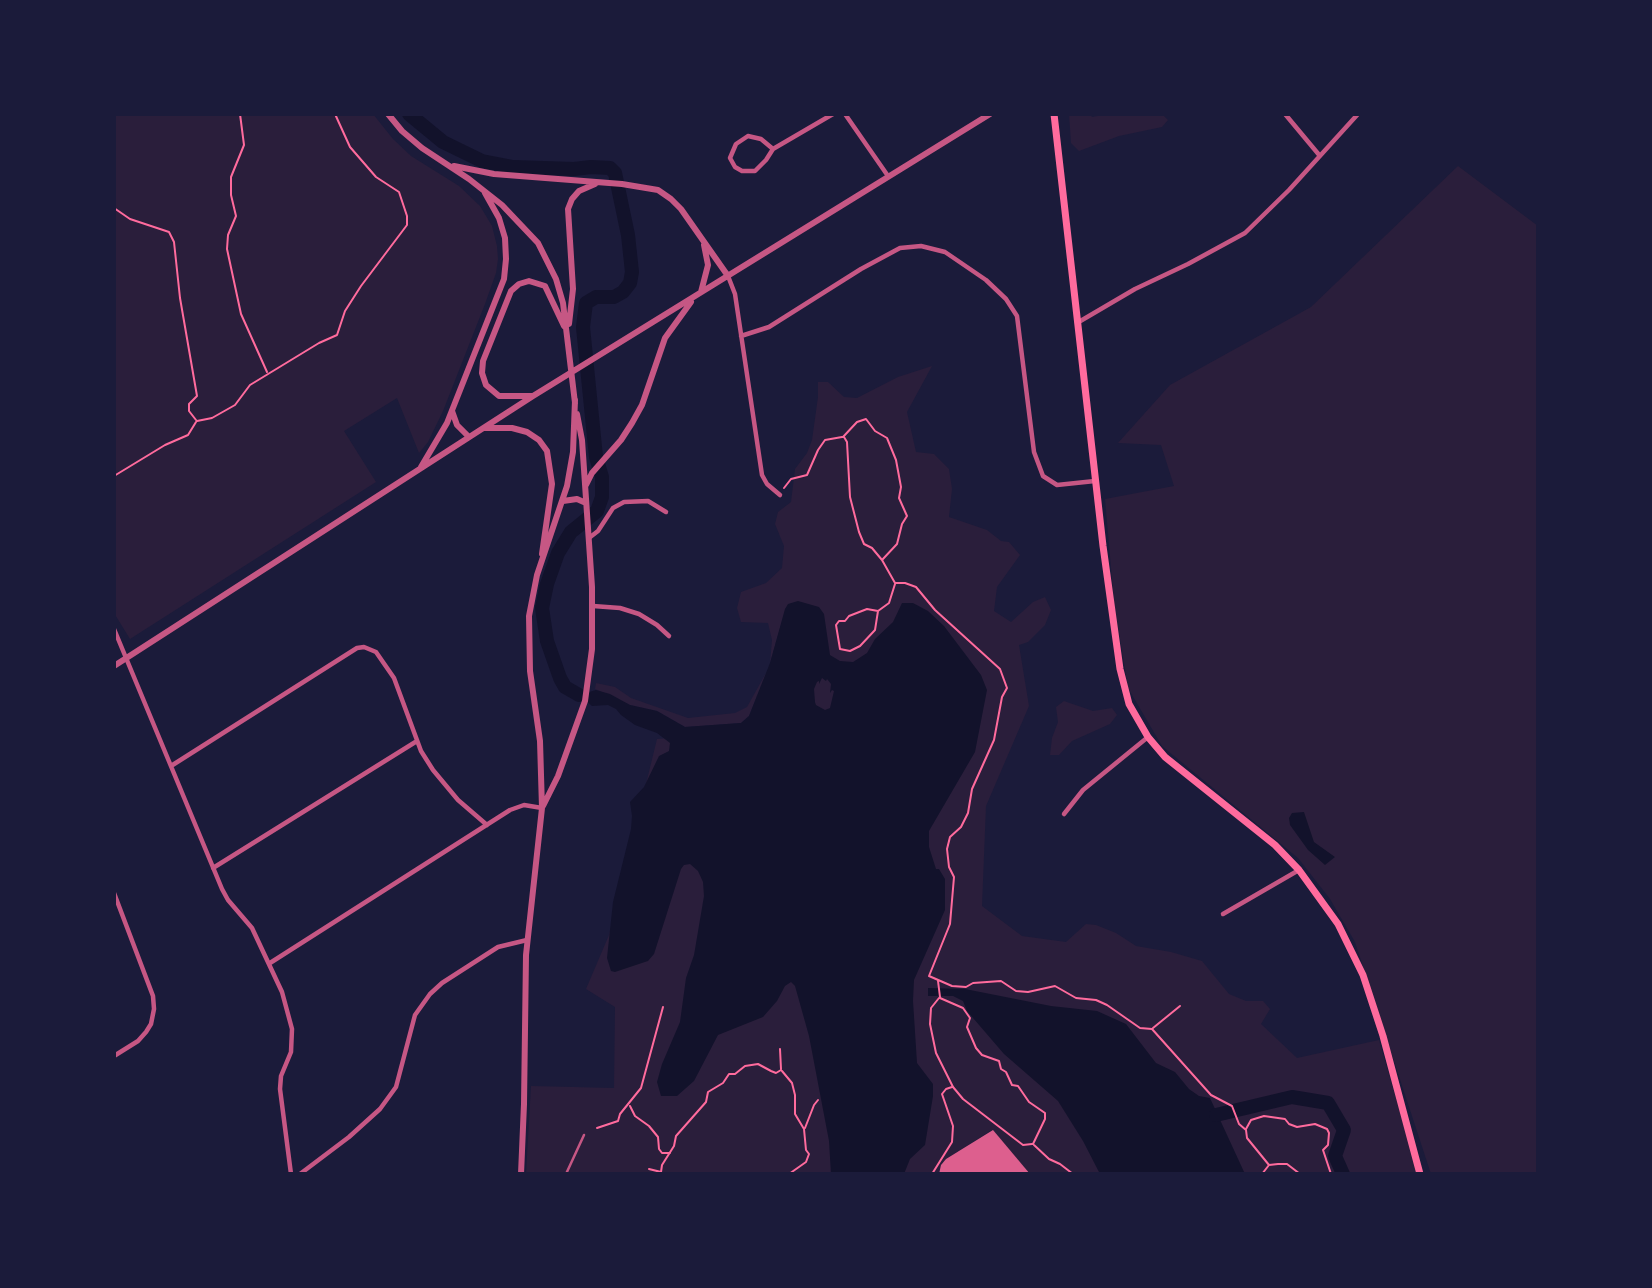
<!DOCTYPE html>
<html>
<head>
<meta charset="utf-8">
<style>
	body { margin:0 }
	#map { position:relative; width:1652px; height:1288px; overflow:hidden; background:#1b1b3a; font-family:Overpass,sans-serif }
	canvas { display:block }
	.frame { position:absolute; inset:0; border:116px solid #1b1b3a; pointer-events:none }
</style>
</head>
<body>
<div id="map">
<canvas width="1652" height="1288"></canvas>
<div class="frame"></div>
</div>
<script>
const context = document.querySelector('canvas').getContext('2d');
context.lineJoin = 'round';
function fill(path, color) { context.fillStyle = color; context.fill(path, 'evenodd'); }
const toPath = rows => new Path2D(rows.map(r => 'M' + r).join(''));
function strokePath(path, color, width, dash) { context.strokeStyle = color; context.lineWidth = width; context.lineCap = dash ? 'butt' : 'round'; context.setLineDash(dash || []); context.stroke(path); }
fill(toPath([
	[114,114,373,114,393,139,411,156,459,186,480,206,492,226,497,246,498,259,496,273,485,304,443,411,428,442,419,453,397,398,344,431,376,482,130,639,114,613],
	[1069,114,1090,114,1092,117,1109,114,1162,114,1168,120,1162,127,1119,136,1079,151,1071,143],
	[1458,166,1538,226,1538,1174,1431,1174,1355,942,1330,899,1298,858,1162,746,1128,688,1114,602,1105,499,1174,486,1161,445,1118,443,1170,385,1311,307],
	[932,366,907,412,916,452,934,454,949,469,952,489,949,517,987,530,1001,541,1009,542,1020,555,997,587,994,611,1011,622,1033,602,1045,597,1051,610,1045,625,1028,642,1019,645,1029,706,986,806,982,906,1022,936,1066,942,1086,924,1096,925,1116,933,1136,946,1171,952,1202,961,1229,994,1246,1001,1263,1001,1270,1009,1261,1024,1297,1058,1379,1040,1418,1174,1030,1174,992,1130,946,1159,941,1165,939,1174,526,1174,531,1086,614,1088,615,1007,586,989,609,935,657,739,740,732,793,678,786,608,770,663,772,640,768,623,741,622,737,608,741,592,766,583,782,568,784,546,775,524,778,512,791,502,795,469,807,453,812,440,818,397,818,382,828,382,844,397,857,398,898,377],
	[766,673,749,716,741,723,685,727,657,711,630,705,595,689,596,683,615,687,631,698,688,718,735,713,747,707],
	[1064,701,1093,711,1112,708,1117,715,1110,724,1072,741,1059,755,1050,755,1052,738,1058,722,1056,707]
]), '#2a1e3b');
fill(toPath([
	[798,601,819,607,824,614,830,655,840,661,853,662,867,653,875,639,893,622,902,603,913,603,928,611,944,626,981,675,987,690,975,752,929,831,929,847,936,869,939,869,945,879,945,910,914,980,913,1001,917,1063,933,1084,933,1096,925,1145,910,1159,904,1174,831,1174,829,1141,809,1036,795,986,791,982,785,986,777,1001,763,1017,718,1035,694,1081,677,1096,661,1096,657,1082,662,1064,680,1022,686,978,694,955,704,896,703,882,698,871,690,864,684,865,681,869,654,954,648,961,615,972,611,971,607,958,613,902,631,829,632,816,630,802,644,787,659,756,669,751,670,743,657,733,635,725,621,715,616,709,608,705,592,706,579,695,596,690,610,694,630,705,657,711,685,727,741,723,749,716,770,663,785,609,788,604],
	[822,678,826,681,827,679,831,684,830,693,832,690,834,691,830,708,825,710,816,705,815,702,814,689,817,682,819,681,819,684],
	[1304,812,1314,842,1335,857,1325,865,1308,850,1290,825,1289,818,1292,813],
	[928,988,965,989,1051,1006,1097,1011,1126,1024,1156,1063,1175,1072,1189,1089,1199,1096,1210,1098,1245,1174,1100,1174,1083,1141,1058,1101,1004,1054,967,1011,963,1001,953,996,928,996]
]), '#12122b');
strokePath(toPath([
	[409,114,443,142,482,161,513,167,574,169,591,167,610,168,615,173,628,235,632,272,630,283,623,292,614,297,596,297,586,303,583,327,596,457,602,477,602,497,597,511,571,532,558,553,547,584,542,608,547,641,560,678,565,687,579,695],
	[1216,1115,1292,1097,1328,1103,1344,1130,1335,1156,1343,1174]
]), '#12122b', 14);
fill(toPath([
	[993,1130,1030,1174,939,1174,941,1165,946,1159]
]), '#dd5f8e');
strokePath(toPath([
	[240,114,244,145,231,177,231,195,236,216,228,235,227,249,241,314,267,372],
	[114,208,130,219,169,232,174,242,180,298,197,396,189,404,189,411,196,420],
	[197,421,212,418,235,405,250,385,319,343,337,335,345,311,361,286,407,225,407,216,399,192,376,177,350,147,335,114],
	[843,437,857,422,866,419,875,431,887,438,896,460,901,487,899,498,907,516,902,524,897,544,882,560],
	[844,437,847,442,850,497,859,532,864,544,872,548,882,560,895,583],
	[114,476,165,445,188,435,196,422],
	[784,488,791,479,807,475,818,450,825,440,842,437],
	[895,583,905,583,916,587,935,610,1000,669,1007,688,1002,697,994,740,972,789,968,813,961,827,950,837,947,849,949,867,954,877,950,924,929,976,952,986,966,987,973,983,1001,981,1016,991,1028,992,1055,986,1076,998,1096,1000,1107,1005,1140,1028,1152,1029,1211,1095,1232,1106,1239,1124,1246,1130,1247,1138,1269,1165],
	[878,611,867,609,849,616,845,621,839,621,836,625,840,649,850,651,860,646,875,630,878,611,889,603,895,584],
	[938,981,940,997],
	[939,998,931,1008,930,1024,936,1053,953,1087,963,1099,1023,1145,1032,1144],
	[940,998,963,1008,970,1018,967,1027,976,1048,982,1055,999,1061,1001,1069,1006,1072,1012,1085,1018,1086,1029,1102,1045,1113,1045,1119,1033,1144],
	[1153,1028,1180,1006],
	[780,1049,781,1069],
	[782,1071,792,1083,795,1095,795,1114,804,1129,806,1150,809,1154,806,1162,789,1174],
	[630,1106,635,1116,649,1126,658,1137,659,1149,662,1153,670,1153],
	[597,1128,618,1121,620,1114,641,1088,663,1007],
	[805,1128,814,1105,818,1100],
	[1246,1129,1251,1120,1264,1116,1285,1119,1289,1124,1297,1127,1315,1124,1327,1129,1329,1133,1328,1145,1323,1150,1331,1174],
	[1034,1145,1049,1159,1060,1164,1073,1174],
	[649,1169,661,1172,662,1165,674,1146,676,1136,706,1102,708,1092,723,1083,729,1074,735,1074,745,1066,758,1064,771,1071,776,1073,781,1070],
	[932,1174,952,1142,953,1126,942,1094,946,1089,952,1087],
	[1262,1174,1269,1165,1278,1164,1287,1164,1300,1174]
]), '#ff6b9d', 2);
strokePath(toPath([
	[566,1174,584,1135]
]), '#c65784', 2.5);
strokePath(toPath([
	[845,114,888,176],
	[1285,114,1320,156],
	[748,136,761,139,773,149,766,160,755,171,742,171,735,167,730,158,736,144,748,136],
	[773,149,833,114],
	[728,276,735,294,762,475,767,484,780,495],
	[1077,323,1135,289,1188,264,1245,233,1289,190,1358,114],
	[741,336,769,327,861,269,900,248,921,246,945,252,986,280,1006,299,1017,316,1034,452,1043,476,1057,485,1095,481],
	[589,538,598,531,613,508,624,502,648,501,666,512],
	[593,606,620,608,639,614,657,625,669,636],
	[114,629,222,889,228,900,252,928,282,992,292,1029,291,1052,281,1076,280,1089,291,1174],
	[171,766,357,648,364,647,376,652,394,678,421,751,433,770,458,800,487,825],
	[1064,814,1083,790,1148,737],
	[213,868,417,741],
	[114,893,153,996,154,1009,151,1024,146,1032,138,1041,114,1056],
	[1223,914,1299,870],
	[270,963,510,810,524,805,542,808],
	[300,1174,349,1137,380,1109,396,1087,415,1015,430,994,442,983,498,947,527,940]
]), '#c65784', 4.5);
strokePath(toPath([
	[388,114,402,131,422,148,469,179,502,205,538,243,556,279,563,303,575,403],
	[454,166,494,174,622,184,658,190,671,199,681,209,728,276],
	[701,292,708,265,704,245],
	[569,324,573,289,568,209,572,199,579,191,595,184],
	[532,396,499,396,486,385,482,373,483,361,511,291,519,284,529,281,545,286,564,326],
	[452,411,457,425,469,437],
	[485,428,512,428,527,432,539,440,547,451,552,484,542,554],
	[421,467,447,423,504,279,506,259,505,238,499,218,485,193],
	[586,485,592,473,621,440,632,423,642,405,665,338,691,302],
	[563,501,577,499,586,503],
	[114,666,533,396,990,114],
	[543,806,558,776,585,701,592,649,592,587,582,440,577,414],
	[521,1174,524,1104,526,955,542,808,540,741,530,671,529,616,537,575,567,486,573,452,575,400]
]), '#c65784', 6);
strokePath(toPath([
	[1054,114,1103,546,1120,669,1129,704,1148,737,1165,757,1275,845,1299,870,1338,924,1363,975,1383,1036,1420,1174]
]), '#ff6b9d', 7);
</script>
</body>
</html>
